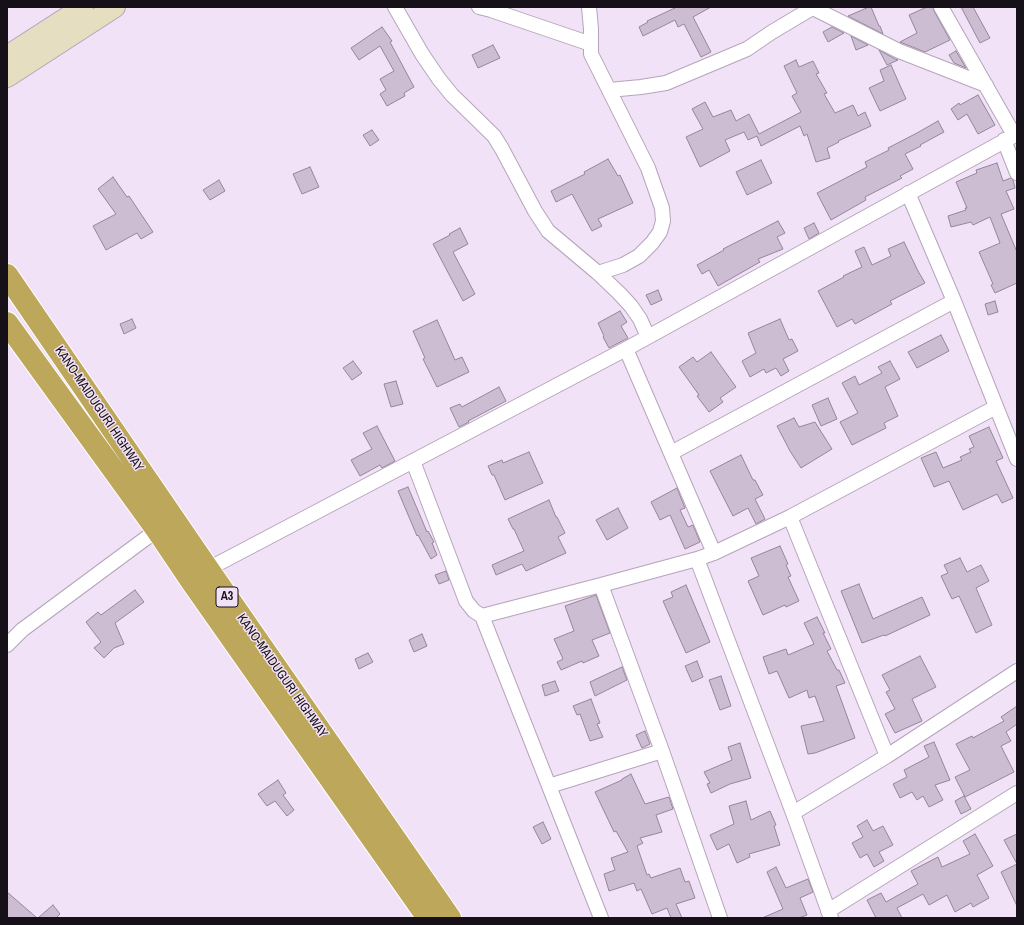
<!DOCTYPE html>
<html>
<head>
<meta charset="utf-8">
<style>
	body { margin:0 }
	#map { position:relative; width:1024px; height:925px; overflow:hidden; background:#f2e2f8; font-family:"Archivo Narrow",sans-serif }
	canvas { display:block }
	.frame { position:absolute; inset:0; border:8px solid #161118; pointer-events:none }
</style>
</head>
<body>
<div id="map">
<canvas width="1024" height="925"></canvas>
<div class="frame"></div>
</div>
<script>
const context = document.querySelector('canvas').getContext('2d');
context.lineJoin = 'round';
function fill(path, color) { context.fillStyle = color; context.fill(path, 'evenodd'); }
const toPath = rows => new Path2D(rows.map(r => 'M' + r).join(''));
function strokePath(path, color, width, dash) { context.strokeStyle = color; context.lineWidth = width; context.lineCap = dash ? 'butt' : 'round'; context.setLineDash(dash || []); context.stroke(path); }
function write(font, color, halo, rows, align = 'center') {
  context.font = font + ' "Archivo Narrow",sans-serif'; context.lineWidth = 3; context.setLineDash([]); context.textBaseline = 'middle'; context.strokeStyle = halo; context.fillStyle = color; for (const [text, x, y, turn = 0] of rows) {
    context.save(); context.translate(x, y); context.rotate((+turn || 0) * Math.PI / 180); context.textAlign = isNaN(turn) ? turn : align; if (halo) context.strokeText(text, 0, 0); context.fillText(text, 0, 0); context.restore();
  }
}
const building = toPath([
	[677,7,711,7,693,17,711,52,701,57,684,24,678,27,675,20,643,36,639,27,648,22,647,21,677,7],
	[869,7,871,7,879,26,880,26,883,34,848,16,869,7],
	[927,7,933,7,934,11,950,40,925,52,900,42,917,33,909,15,927,7],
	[961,7,973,7,990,38,980,43,961,7],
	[382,27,392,41,390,42,414,87,404,93,405,96,387,106,380,94,386,90,380,79,394,71,380,46,359,60,351,48,382,27],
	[832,27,844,33,828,42,823,32,832,27],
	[851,36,868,45,856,50,851,36],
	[493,45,500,58,478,68,472,55,493,45],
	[879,50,895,59,898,60,887,65,879,50],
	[956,51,966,68,954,63,949,55,956,51],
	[796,60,799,67,813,61,819,73,816,74,827,93,824,94,835,113,853,105,858,116,865,112,871,126,838,141,839,142,827,148,830,158,816,162,807,134,804,136,800,126,761,146,757,136,748,140,744,132,725,140,730,151,700,167,686,137,703,129,692,109,705,102,713,117,731,110,736,121,749,114,759,134,801,112,792,96,797,93,784,66,796,60],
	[891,65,906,99,880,111,869,88,884,81,880,70,891,65],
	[978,95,995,125,978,134,967,114,958,120,951,109,959,103,960,105,978,95],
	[938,121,944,132,920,145,921,146,905,154,913,169,900,176,902,178,865,197,866,200,831,220,817,193,867,167,865,162,889,150,888,148,917,133,938,121],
	[372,130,379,140,370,146,363,135,372,130],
	[608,159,618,176,620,175,633,203,598,219,602,226,592,231,572,194,556,202,551,191,585,174,584,172,608,159],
	[761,160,772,183,747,195,736,172,761,160],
	[997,163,1003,181,1011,178,1013,180,1015,188,1006,191,1014,209,1001,214,1017,252,1017,283,995,293,991,285,993,284,979,252,1000,243,990,217,973,225,971,222,951,227,948,216,966,210,965,208,967,208,956,182,977,173,976,170,997,163],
	[310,167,319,187,302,194,293,174,310,167],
	[113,177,127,197,129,196,153,232,141,239,137,233,106,250,93,226,116,214,98,189,113,177],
	[219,180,225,191,210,200,203,190,219,180],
	[778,221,785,233,777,237,783,249,758,259,760,262,718,286,709,270,702,274,697,265,724,250,723,249,778,221],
	[814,223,819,233,809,239,804,228,814,223],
	[460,228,468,244,453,252,475,294,463,301,433,244,450,235,449,234,460,228],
	[904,242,918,271,925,283,890,301,892,304,855,324,852,319,837,327,818,291,844,277,843,276,862,267,855,251,864,247,872,265,891,256,888,249,904,242],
	[658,290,662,300,651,305,646,295,658,290],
	[995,301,998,312,988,315,985,304,995,301],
	[620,311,627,322,621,326,628,338,609,348,603,337,604,336,598,323,620,311],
	[132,319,136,328,124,334,120,324,132,319],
	[780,319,789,340,792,339,798,351,783,359,789,371,781,376,776,368,766,373,764,369,750,377,742,361,756,353,748,333,780,319],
	[437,320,455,360,462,357,469,372,437,387,423,359,425,358,413,331,437,320],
	[941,335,949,351,917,368,908,352,941,335],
	[711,352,736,387,720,398,723,402,709,412,697,396,699,395,679,367,693,357,697,362,711,352],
	[353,361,362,373,352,380,343,368,353,361],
	[890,361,900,379,885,387,898,416,884,423,886,428,852,445,840,422,858,413,842,383,855,376,859,385,882,373,878,367,890,361],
	[396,381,403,404,391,407,384,384,396,381],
	[499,387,506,401,468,421,469,422,459,427,450,408,460,404,462,407,499,387],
	[828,398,837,419,821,426,812,405,828,398],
	[794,418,799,427,815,422,832,449,801,468,790,451,777,426,794,418],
	[377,426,395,461,382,468,380,465,360,476,351,460,372,449,363,433,377,426],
	[989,427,1003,458,996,461,1013,498,1002,503,997,494,963,510,949,481,934,487,921,458,936,452,943,468,962,460,960,457,971,452,969,449,974,447,969,436,989,427],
	[529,452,543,483,505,500,494,475,492,475,488,466,502,460,503,463,529,452],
	[741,455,753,480,755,480,763,495,755,499,765,519,756,524,748,508,733,516,710,471,741,455],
	[408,487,427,532,428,531,434,542,432,543,437,555,431,559,418,535,417,536,398,491,408,487],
	[677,488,685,508,680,510,688,527,693,525,700,542,685,549,670,515,660,520,651,502,677,488],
	[549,500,556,517,557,517,565,533,558,537,566,553,526,571,522,564,496,575,492,565,524,551,514,529,513,529,508,519,549,500],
	[618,508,628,528,607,540,596,520,618,508],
	[780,546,788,564,786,565,791,576,788,577,799,601,786,607,785,605,763,615,748,581,759,576,751,558,780,546],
	[960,558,967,572,981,565,989,581,976,588,992,625,976,633,959,596,952,599,941,576,948,573,944,565,960,558],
	[446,571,449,580,439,584,435,575,446,571],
	[859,584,873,619,922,597,930,615,885,636,884,635,862,643,841,591,859,584],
	[686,585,710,642,686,653,663,601,673,597,671,592,686,585],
	[135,590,144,602,115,623,124,644,114,648,104,658,94,648,101,642,86,622,98,612,101,615,135,590],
	[596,595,610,633,592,640,599,656,583,663,582,661,561,670,557,662,563,659,554,639,574,631,565,606,596,595],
	[817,617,825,633,823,633,831,649,827,651,837,670,839,670,845,683,836,686,855,738,815,753,808,754,801,726,824,721,815,696,809,698,807,690,789,698,777,671,769,674,763,657,786,649,788,655,814,644,804,623,817,617],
	[422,634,427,646,414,652,409,640,422,634],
	[368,653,373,662,359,669,355,659,368,653],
	[920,656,936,687,912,699,922,721,895,733,885,714,895,709,886,692,890,690,882,675,920,656],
	[697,661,703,677,692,682,685,666,697,661],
	[622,667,627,680,595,696,590,682,622,667],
	[721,676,731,706,720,710,709,680,721,676],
	[555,681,559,691,545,696,542,685,555,681],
	[591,699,600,723,597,724,603,737,590,741,580,714,577,715,573,706,591,699],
	[1017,706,1017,724,1006,732,1011,741,1001,746,1014,772,965,797,955,777,970,770,956,744,972,736,973,738,1004,721,1001,717,1017,706],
	[645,731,650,744,642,748,636,735,645,731],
	[934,742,950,780,935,785,943,800,929,807,923,796,917,800,912,792,900,798,893,784,907,777,904,770,929,757,924,746,934,742],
	[740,743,751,778,730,784,711,793,707,784,710,783,704,772,732,760,728,747,740,743],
	[631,774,645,804,669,797,673,809,656,815,662,832,640,838,643,843,637,846,647,875,649,874,651,878,680,868,685,882,689,881,695,898,676,904,682,918,671,918,667,908,652,914,641,889,637,891,634,883,609,891,604,874,615,870,611,858,628,852,616,831,614,832,595,792,622,780,622,779,631,774],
	[278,780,286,793,283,795,294,810,287,816,275,801,267,806,258,794,278,780],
	[964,796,971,809,961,814,955,801,964,796],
	[746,801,751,820,770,811,776,825,774,826,780,845,749,854,750,857,737,863,729,844,717,850,710,835,734,824,729,806,746,801],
	[867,820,873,831,883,826,893,845,879,852,884,861,874,867,867,854,860,858,852,843,863,837,857,826,867,820],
	[543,822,551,839,542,844,533,827,543,822],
	[975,834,993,866,977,875,989,898,973,907,971,903,955,912,947,895,929,905,923,894,897,908,902,918,876,918,867,900,881,893,886,902,918,884,911,871,938,857,942,867,970,854,963,841,975,834],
	[1017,834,1017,906,1001,872,1017,864,1004,840,1017,834],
	[776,867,786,888,808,879,813,892,800,898,807,915,799,918,762,918,783,909,767,872,776,867],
	[7,892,37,918,7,918,7,892],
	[53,905,60,914,56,918,38,918,53,905]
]);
fill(building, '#ccbdd2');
strokePath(building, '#94869a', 1);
const minor = toPath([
	[395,7,422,54,439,79,452,95,494,136,502,149,535,211,548,231,598,273,619,293,631,306,640,319,648,337],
	[479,7,491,10,591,44],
	[589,7,591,29,591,54,648,168,662,208,663,221,660,232,652,243,639,256,623,265,598,273],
	[811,7,899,51,986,85],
	[941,7,1014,135],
	[609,90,641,87,666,83,747,49,772,32,814,7],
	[1004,140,1017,173],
	[908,193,954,301,1017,459],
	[626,349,714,553],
	[671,453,954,301],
	[413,461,466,601,474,611,482,616,601,585,697,559,714,553,790,517,996,407],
	[790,517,887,756],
	[697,559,793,813,831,918],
	[202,574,208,569,626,349,1017,134],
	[601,585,662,751,720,918],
	[482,616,601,918],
	[7,645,22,630,157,530],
	[549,786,662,751],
	[793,813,887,756,1017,671],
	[828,911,1017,793]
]);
const secondary = toPath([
	[7,56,83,7],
	[7,77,115,7]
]);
const trunk = toPath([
	[7,275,208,569,450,918],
	[7,323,157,530,192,582,428,918]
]);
strokePath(minor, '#b4a5ba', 16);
strokePath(secondary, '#b4a5ba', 22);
strokePath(trunk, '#fff', 24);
strokePath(minor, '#fff', 14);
strokePath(secondary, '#e6dec1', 20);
strokePath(trunk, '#bca75a', 22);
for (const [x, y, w] of [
	[227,597,22]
]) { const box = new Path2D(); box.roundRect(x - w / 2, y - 10, w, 20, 3); context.fillStyle = '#f2e2f8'; context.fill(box); strokePath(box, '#161118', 1); }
write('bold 12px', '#161118', null, [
	["A3",227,597]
]);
write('13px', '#161118', '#f2e2f8', [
	["KANO-MAIDUGURI HIGHWAY",99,409,56],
	["KANO-MAIDUGURI HIGHWAY",282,676,55]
]);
</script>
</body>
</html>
